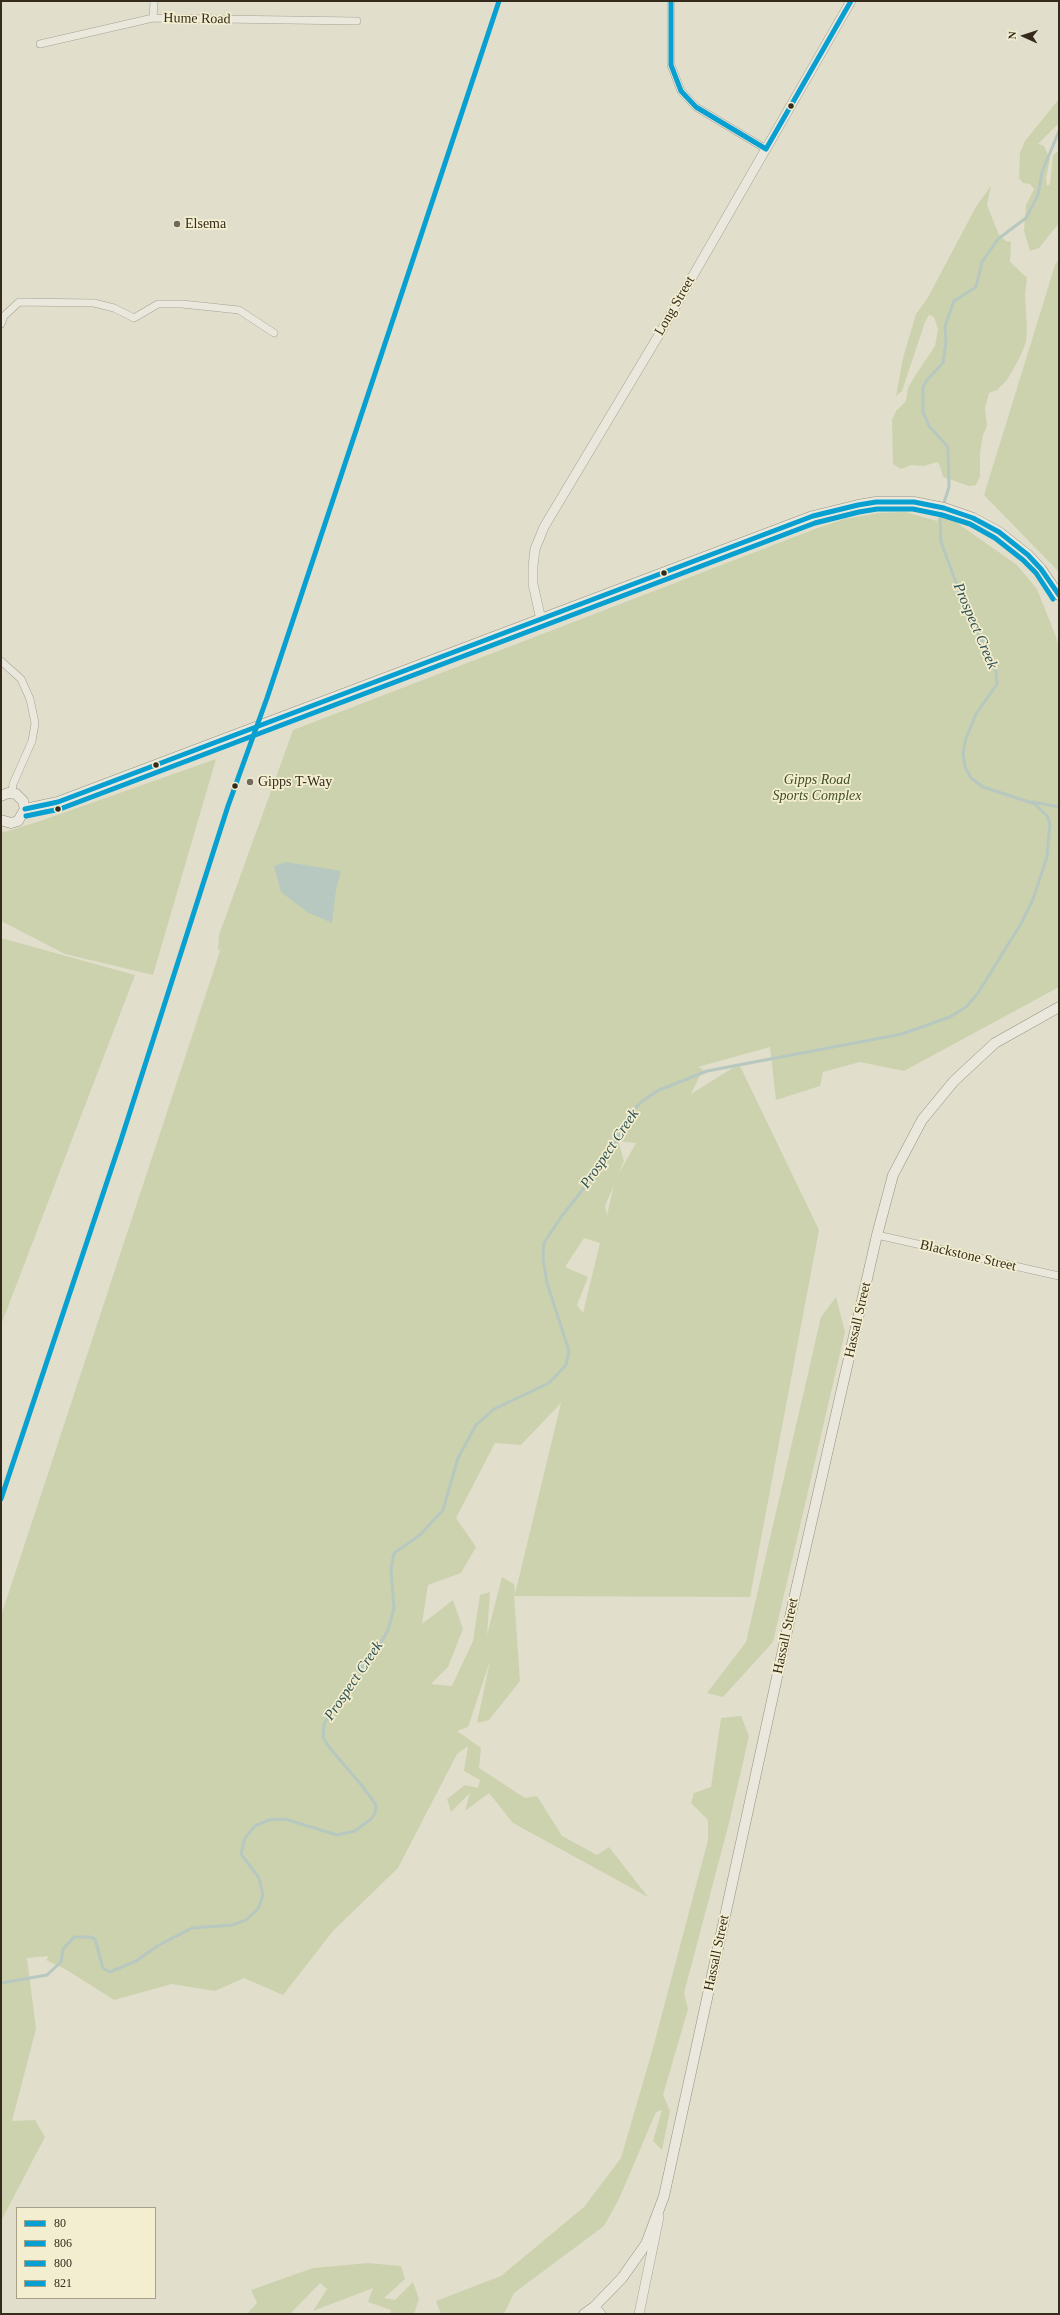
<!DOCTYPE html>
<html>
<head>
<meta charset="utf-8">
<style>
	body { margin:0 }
	#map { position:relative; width:1060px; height:2315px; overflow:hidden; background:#e1decb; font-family:"Times New Roman",serif }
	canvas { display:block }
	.frame { position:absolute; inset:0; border:2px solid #342b1d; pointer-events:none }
	.legend { position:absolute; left:16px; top:2207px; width:140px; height:92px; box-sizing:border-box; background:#f3eed0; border:1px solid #a7a088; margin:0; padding:5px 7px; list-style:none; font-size:12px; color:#342b1d }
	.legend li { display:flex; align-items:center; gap:8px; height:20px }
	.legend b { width:20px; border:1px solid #a7a088 }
	.north { position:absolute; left:1004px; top:16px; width:40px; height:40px; -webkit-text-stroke:3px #f3eed0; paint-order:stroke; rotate:273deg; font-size:11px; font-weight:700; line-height:16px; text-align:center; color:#342b1d }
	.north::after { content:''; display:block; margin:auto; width:14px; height:18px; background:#342b1d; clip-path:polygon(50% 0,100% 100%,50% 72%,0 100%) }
</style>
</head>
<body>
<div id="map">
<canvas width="1060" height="2315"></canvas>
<div class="frame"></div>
<ul class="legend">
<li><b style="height:5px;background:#08a0d0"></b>80</li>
<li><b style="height:5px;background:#08a0d0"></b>806</li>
<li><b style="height:5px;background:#08a0d0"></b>800</li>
<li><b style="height:5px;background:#08a0d0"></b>821</li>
</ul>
<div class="north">N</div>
</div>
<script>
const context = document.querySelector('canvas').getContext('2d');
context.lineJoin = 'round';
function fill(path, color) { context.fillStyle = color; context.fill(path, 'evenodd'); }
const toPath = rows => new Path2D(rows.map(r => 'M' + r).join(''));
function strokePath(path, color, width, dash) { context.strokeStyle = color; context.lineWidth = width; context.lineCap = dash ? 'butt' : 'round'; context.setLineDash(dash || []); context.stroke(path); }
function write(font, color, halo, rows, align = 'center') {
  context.font = font + ' "Times New Roman",serif'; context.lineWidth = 3.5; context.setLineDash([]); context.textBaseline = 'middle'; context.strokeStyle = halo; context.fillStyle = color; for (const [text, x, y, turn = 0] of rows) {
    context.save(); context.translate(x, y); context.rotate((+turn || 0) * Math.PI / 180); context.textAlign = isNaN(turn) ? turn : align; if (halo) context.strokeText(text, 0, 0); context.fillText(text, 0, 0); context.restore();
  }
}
fill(toPath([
	[1059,99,1059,123,1038,144,1044,146,1050,159,1046,178,1047,186,1050,184,1053,155,1059,150,1059,223,1039,248,1030,251,1024,231,1026,205,1034,189,1030,184,1023,183,1019,178,1020,153,1025,141],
	[991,186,987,205,999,235,1006,241,1011,242,1010,262,1027,278,1025,296,1027,329,1026,342,1020,357,1007,380,997,390,989,393,985,408,987,426,983,435,980,453,980,476,976,485,969,486,943,477,940,466,937,462,924,466,911,465,901,469,893,464,892,420,896,411,906,401,908,388,913,379,935,346,938,329,934,317,929,315,925,322,902,391,896,396,903,358,916,314,927,299,977,205],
	[1059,259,1059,572,984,495,1055,265],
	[905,512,937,521,943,513,1017,565,1037,589,1056,637,1059,648,1059,987,904,1071,860,1062,823,1072,820,1086,776,1100,770,1047,698,1067,703,1069,691,1094,739,1064,819,1230,750,1597,514,1596,520,1681,489,1720,477,1723,490,1661,468,1727,457,1731,481,1748,479,1768,525,1798,537,1796,562,1836,597,1855,609,1847,648,1897,513,1823,489,1793,465,1811,470,1793,451,1812,447,1799,465,1785,478,1788,480,1780,464,1771,468,1746,457,1754,398,1868,333,1931,283,1995,244,1978,215,1991,172,1984,114,2000,65,1969,46,1960,49,1956,27,1958,36,2029,12,2121,35,2120,45,2137,1,2221,1,1616,221,948,218,951,219,935,293,730,815,529,845,519,879,513],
	[618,1141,636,1143,618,1175,624,1161],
	[614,1185,607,1215,605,1206],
	[584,1238,600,1243,583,1313,577,1305,588,1277,565,1267],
	[561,1403,515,1594,514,1584,502,1577,487,1635,490,1592,480,1595,473,1641,452,1686,431,1684,448,1667,463,1629,453,1600,422,1624,428,1585,461,1573,476,1547,456,1518,495,1443,521,1445],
	[216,759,153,975,65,954,1,921,1,831,5,832,43,820],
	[1,938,135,975,1,1325],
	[836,1297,845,1332,773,1642,723,1697,707,1693,746,1642,821,1317],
	[741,1716,749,1736,729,1823,684,1993,688,2009,663,2095,670,2111,662,2150,653,2141,662,2110,656,2112,619,2199,604,2226,514,2293,504,2314,441,2314,436,2301,501,2276,584,2207,621,2158,653,2048,708,1840,708,1820,691,1803,694,1793,711,1787,721,1718],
	[368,2263,401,2266,405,2279,384,2298,395,2300,413,2282,419,2299,414,2314,390,2314,391,2310,368,2302,373,2288,313,2311,327,2289,320,2283,290,2314,247,2314,257,2303,251,2290,313,2268]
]), '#cdd2ae');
fill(toPath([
	[286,862,341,871,336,889,332,923,307,912,281,892,274,866]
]), '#b6c8bf');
strokePath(toPath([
	[1033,802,1059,807],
	[1,1983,47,1975,61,1962,63,1949,74,1937,90,1937,95,1939,103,1968,110,1972,136,1961,159,1945,192,1928,232,1925,246,1920,258,1909,263,1895,259,1878,241,1854,245,1838,255,1826,269,1820,285,1819,337,1835,355,1831,371,1819,375,1813,376,1805,363,1787,329,1747,323,1737,324,1724,353,1677,376,1651,388,1630,394,1608,391,1570,394,1553,420,1535,443,1510,458,1458,476,1425,494,1409,549,1383,566,1365,569,1351,547,1283,543,1258,544,1243,561,1217,603,1164,632,1112,640,1103,657,1091,707,1071,902,1034,950,1017,966,1007,978,993,1022,922,1033,899,1047,857,1050,824,1047,816,1035,804,983,787,971,778,965,767,963,753,966,738,976,714,997,684,996,671,961,596,941,542,940,515,949,487,948,447,929,426,923,412,923,387,927,380,943,363,946,342,945,326,954,301,976,287,982,262,998,239,1026,218,1038,195,1042,172,1059,131]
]), '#b6c8bf', 3);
const minor = toPath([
	[671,1,671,65,681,91,696,107,766,149],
	[153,18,154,1],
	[40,44,153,18,357,21],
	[1,324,4,316,19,302,94,303,114,308,134,318,158,304,182,304,239,310,274,333],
	[1,661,21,679,30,699,35,723,32,741,13,784,12,793],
	[877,1235,1059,1276]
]);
const tertiary = toPath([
	[541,620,533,584,533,566,535,549,544,527,660,333,851,1],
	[594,2307,601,2314],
	[639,2314,659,2217]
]);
const secondary = toPath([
	[1,796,8,793,16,794,23,801,25,809,18,821,11,823,1,820],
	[25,809,58,802,813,516,858,505,876,502,914,502,944,508,973,518,999,532,1028,555,1041,569,1059,595],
	[584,2314,594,2307,622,2278,646,2244,664,2196,796,1590,877,1235,893,1175,922,1120,954,1081,995,1043,1059,1007]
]);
strokePath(minor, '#a6a295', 8);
strokePath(tertiary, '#a6a295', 10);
strokePath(secondary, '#969284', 11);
strokePath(minor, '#eae8dc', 7);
strokePath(tertiary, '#eae8dc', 9);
strokePath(secondary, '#eae8dc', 10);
strokePath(toPath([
	[1,1499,121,1140,228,806,267,698,499,1]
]), '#08a0d0', 5);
strokePath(toPath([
	[25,809,58,802,813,516,858,505,876,502,914,502,944,508,973,518,999,532,1028,555,1041,569,1059,595]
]), '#08a0d0', 5);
strokePath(toPath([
	[26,816,60,809,815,523,859,512,877,509,913,509,942,515,970,524,995,538,1023,560,1036,573,1053,599]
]), '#08a0d0', 5);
strokePath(toPath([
	[671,1,671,65,681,91,696,107,766,149,851,1]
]), '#08a0d0', 5);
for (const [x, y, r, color] of [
	[791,106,3.5,"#342b1d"],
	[177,224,4,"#716a5a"],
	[664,573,3.5,"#342b1d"],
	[156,765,3.5,"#342b1d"],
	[250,782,4,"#716a5a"],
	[235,786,3.5,"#342b1d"],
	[58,809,3.5,"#342b1d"]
]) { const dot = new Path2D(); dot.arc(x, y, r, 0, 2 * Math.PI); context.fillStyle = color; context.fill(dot); strokePath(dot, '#f3eed0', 1.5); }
write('14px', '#342b1d', '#f3eed0', [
	["Hume Road",197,19,1],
	["Long Street",675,306,-60],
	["Blackstone Street",968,1256,13],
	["Hassall Street",858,1320,-77],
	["Hassall Street",786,1636,-78],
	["Hassall Street",717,1953,-78]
]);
write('14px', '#342b1d', '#f3eed0', [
	["Elsema",185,224],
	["Gipps T-Way",258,782]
], 'left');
write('italic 14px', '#405025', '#f3eed0', [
	["Gipps Road",817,780],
	["Sports Complex",817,796]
]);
write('italic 15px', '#2d5154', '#f3eed0', [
	["Prospect Creek",975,626,67],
	["Prospect Creek",610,1149,-56],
	["Prospect Creek",354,1681,-56]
]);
</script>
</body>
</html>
